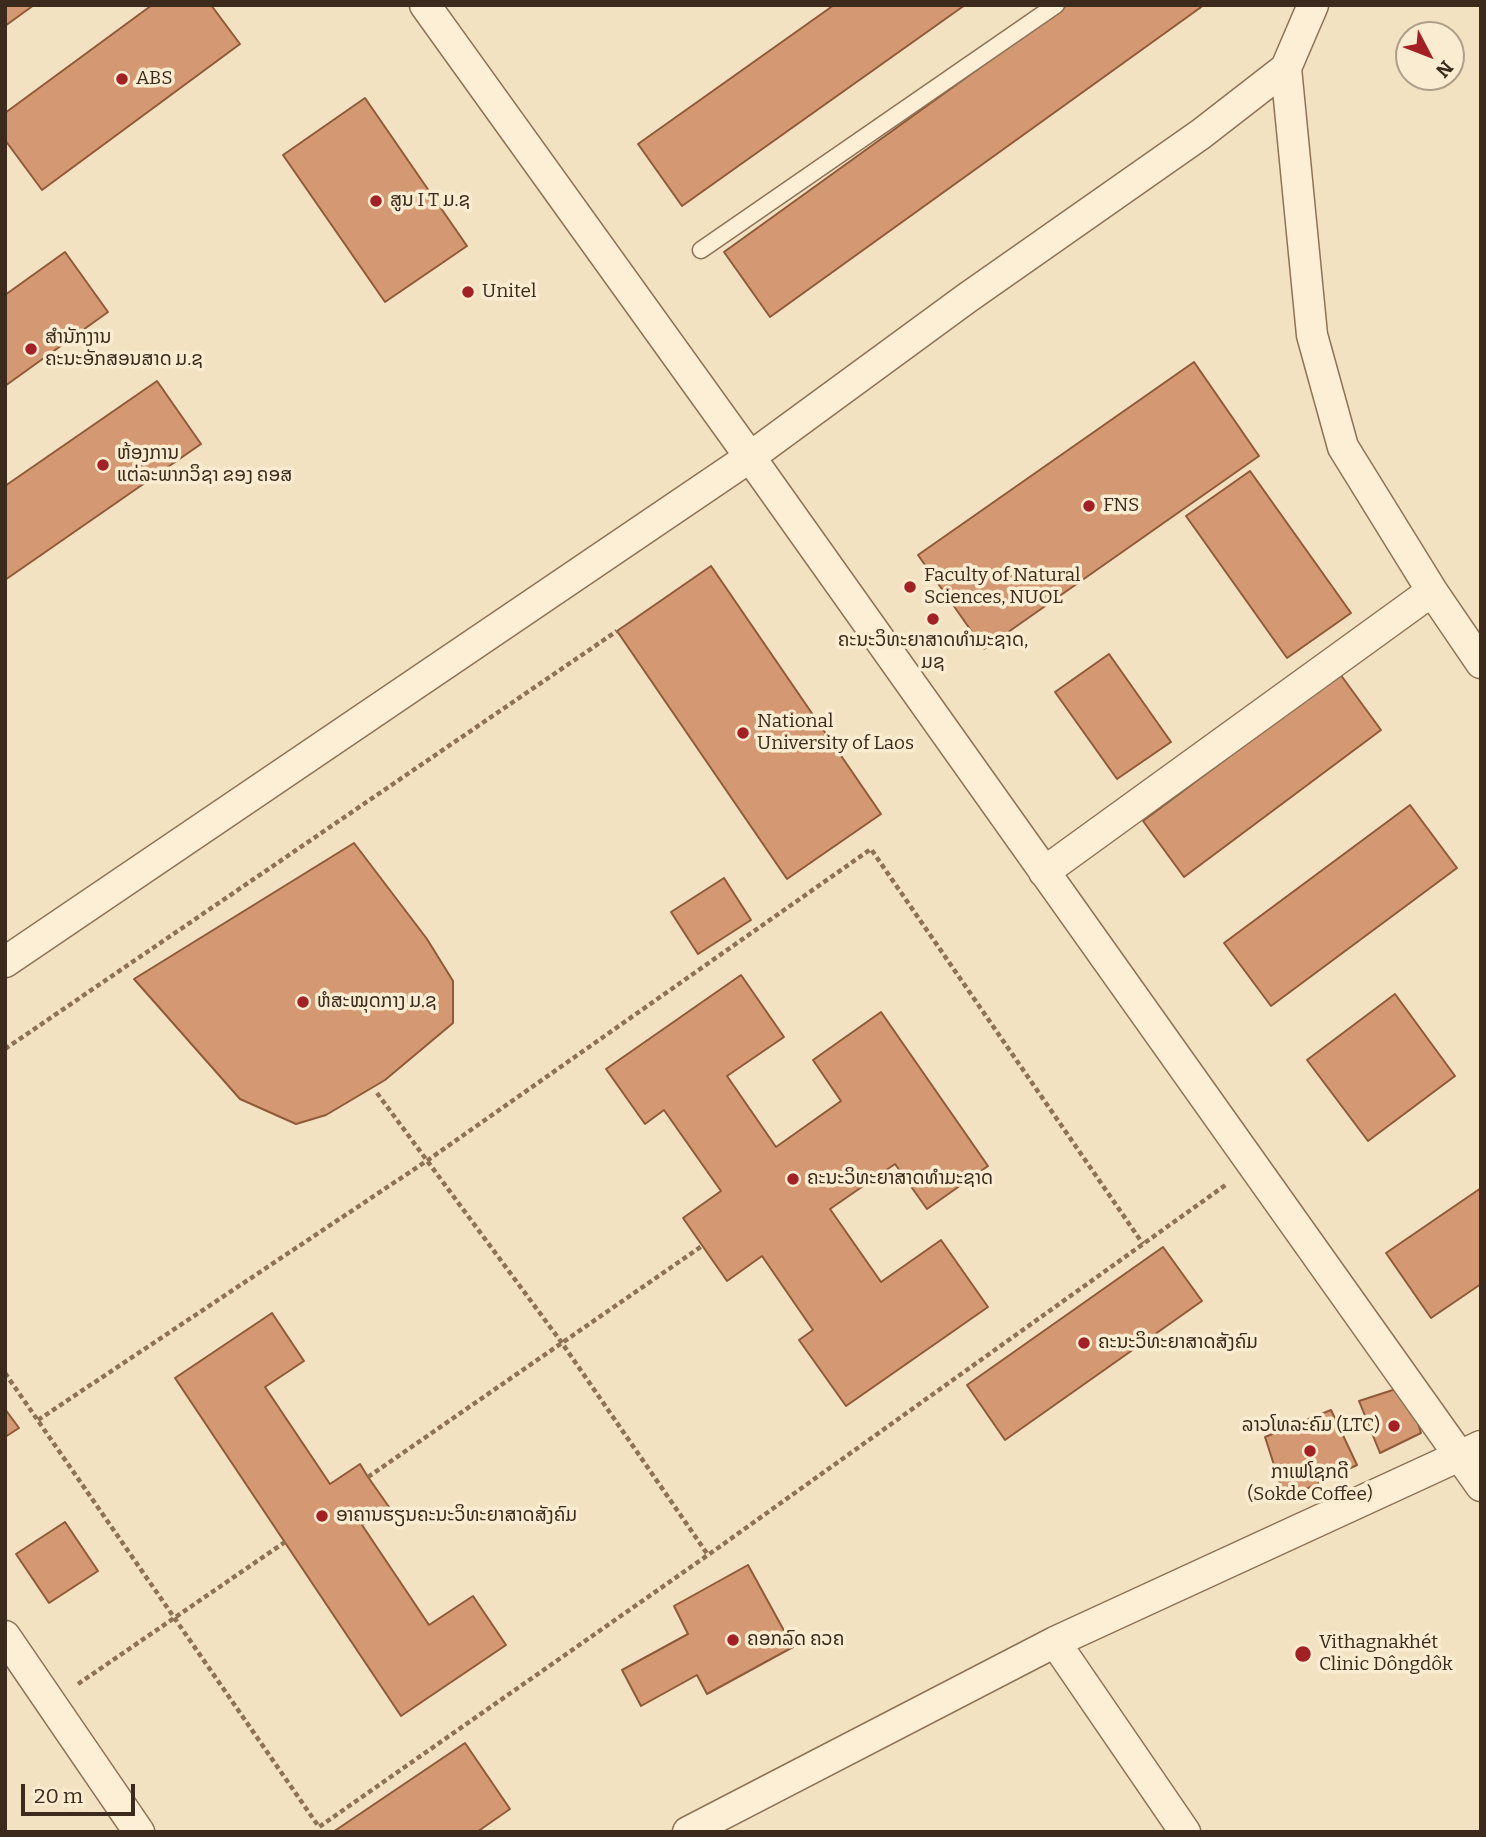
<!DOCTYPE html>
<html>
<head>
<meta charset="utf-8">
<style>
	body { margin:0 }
	#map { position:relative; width:1486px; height:1837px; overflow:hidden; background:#f2e2c1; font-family:Bitter,serif }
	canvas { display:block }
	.frame { position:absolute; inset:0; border:7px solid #3c2b1c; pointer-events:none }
	.north { position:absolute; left:1395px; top:21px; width:70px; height:70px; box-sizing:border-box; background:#f9ecd1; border:2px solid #ad9f89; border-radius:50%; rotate:132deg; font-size:19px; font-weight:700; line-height:28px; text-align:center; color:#3c2b1c }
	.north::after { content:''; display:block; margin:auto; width:24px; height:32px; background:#a32024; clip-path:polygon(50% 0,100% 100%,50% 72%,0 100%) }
	.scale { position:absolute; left:21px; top:1784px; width:114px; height:32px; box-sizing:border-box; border:4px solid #3c2b1c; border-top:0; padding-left:9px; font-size:21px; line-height:24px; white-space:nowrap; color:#3c2b1c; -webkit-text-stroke:5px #f9ecd1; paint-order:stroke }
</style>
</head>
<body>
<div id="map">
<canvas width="1486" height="1837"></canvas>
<div class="frame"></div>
<div class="north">N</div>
<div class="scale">20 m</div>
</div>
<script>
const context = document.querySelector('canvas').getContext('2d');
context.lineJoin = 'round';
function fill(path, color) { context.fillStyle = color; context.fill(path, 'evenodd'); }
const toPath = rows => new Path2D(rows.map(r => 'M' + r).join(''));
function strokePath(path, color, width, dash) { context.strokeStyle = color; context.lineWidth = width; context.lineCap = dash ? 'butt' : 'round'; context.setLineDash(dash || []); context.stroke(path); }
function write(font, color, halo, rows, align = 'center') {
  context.font = font + ' Bitter,"Noto Sans Lao",serif'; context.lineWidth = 7; context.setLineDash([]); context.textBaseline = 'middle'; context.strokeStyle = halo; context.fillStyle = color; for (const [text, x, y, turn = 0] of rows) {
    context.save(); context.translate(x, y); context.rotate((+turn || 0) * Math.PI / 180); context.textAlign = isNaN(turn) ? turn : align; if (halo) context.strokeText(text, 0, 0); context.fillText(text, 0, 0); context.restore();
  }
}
const building = toPath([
	[5,5,34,5,5,26,5,5],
	[152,5,211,5,240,44,42,190,5,140,5,113,152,5],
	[834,5,965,5,682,206,638,144,834,5],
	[1067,5,1204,5,770,317,724,252,1067,5],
	[365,98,467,246,385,302,283,155,365,98],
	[65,252,108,312,5,386,5,295,65,252],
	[1194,362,1259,456,984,649,918,555,1194,362],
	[157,381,201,444,5,580,5,486,157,381],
	[1250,471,1351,613,1287,658,1186,516,1250,471],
	[711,566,881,814,787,879,617,631,711,566],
	[1109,654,1171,742,1117,779,1055,692,1109,654],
	[1340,674,1381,730,1184,877,1143,821,1340,674],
	[1410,805,1457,868,1271,1006,1224,943,1410,805],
	[354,843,427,939,453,981,453,1023,385,1080,326,1115,296,1124,240,1099,134,979,354,843],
	[724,878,751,920,698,954,671,912,724,878],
	[741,975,784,1037,727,1076,776,1147,841,1101,813,1060,881,1012,988,1166,927,1209,895,1164,830,1209,881,1282,941,1240,988,1307,846,1406,799,1340,813,1330,762,1256,727,1281,683,1218,721,1191,664,1110,645,1124,606,1069,741,975],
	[1395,994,1455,1076,1368,1141,1307,1060,1395,994],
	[1481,1188,1481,1284,1431,1318,1386,1253,1481,1188],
	[1163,1247,1202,1301,1005,1440,967,1385,1163,1247],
	[272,1313,304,1361,265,1387,330,1484,360,1464,368,1477,389,1507,362,1525,429,1625,473,1596,506,1645,401,1716,175,1378,272,1313],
	[1399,1388,1413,1408,1421,1433,1380,1453,1359,1401,1399,1388],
	[5,1409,19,1428,5,1437,5,1409],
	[1331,1410,1357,1465,1285,1499,1265,1437,1331,1410],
	[65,1522,98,1571,49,1603,16,1554,65,1522],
	[748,1565,793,1647,707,1694,697,1675,641,1706,622,1670,688,1634,674,1606,748,1565],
	[465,1743,510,1809,477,1832,333,1832,465,1743]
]);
fill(building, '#d49972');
strokePath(building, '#905a39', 2);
const service = toPath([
	[701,250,1056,5]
]);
const minor = toPath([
	[425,5,750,457,1481,1486],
	[1286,68,1312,335,1343,447,1432,591,1481,663],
	[1044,872,1432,591],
	[5,962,750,457,967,298,1201,134,1286,68,1313,5],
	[5,1636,139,1832],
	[1055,1642,1185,1832],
	[688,1832,1055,1642,1481,1446]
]);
strokePath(service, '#8e7256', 19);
strokePath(minor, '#8e7256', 33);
strokePath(toPath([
	[5,1049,617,631],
	[377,1093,562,1343,708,1555],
	[5,1373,319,1827,708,1555,1227,1184],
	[38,1420,428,1160,871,849,1143,1244],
	[368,1477,702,1246],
	[78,1684,285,1542]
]), '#8e7256', 4.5, [5, 3.5]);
strokePath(service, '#fcefd5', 16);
strokePath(minor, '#fcefd5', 30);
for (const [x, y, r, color] of [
	[122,79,7,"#a32024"],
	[376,201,7,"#a32024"],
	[468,292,7,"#a32024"],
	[31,349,7,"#a32024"],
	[103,465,7,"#a32024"],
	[1089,506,7,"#a32024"],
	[910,587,7,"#a32024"],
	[933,619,7,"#a32024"],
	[743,733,7,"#a32024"],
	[303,1002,7,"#a32024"],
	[793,1179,7,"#a32024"],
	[1084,1343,7,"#a32024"],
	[1394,1426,7,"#a32024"],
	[1310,1451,7,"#a32024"],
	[322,1516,7,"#a32024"],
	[733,1640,7,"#a32024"],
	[1303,1654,9,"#a32024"]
]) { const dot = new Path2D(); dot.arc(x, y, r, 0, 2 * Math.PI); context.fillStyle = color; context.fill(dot); strokePath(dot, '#f9ecd1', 2.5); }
write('19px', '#3c2b1c', '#f9ecd1', [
	["ABS",136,79],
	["ສູນ I T ມ.ຊ",390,201],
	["Unitel",482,292],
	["ສໍານັກງານ",45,338],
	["ຄະນະອັກສອນສາດ ມ.ຊ",45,360],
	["ຫ້ອງການ",117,454],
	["ແຕ່ລະພາກວິຊາ ຂອງ ຄອສ",117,476],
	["FNS",1103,506],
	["Faculty of Natural",924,576],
	["Sciences, NUOL",924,598],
	["ຄະນະວິທະຍາສາດທໍາມະຊາດ,",933,641,"center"],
	["ມຊ",933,663,"center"],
	["National",757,722],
	["University of Laos",757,744],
	["ຫໍສະໝຸດກາງ ມ.ຊ",317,1002],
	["ຄະນະວິທະຍາສາດທຳມະຊາດ",807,1179],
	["ຄະນະວິທະຍາສາດສັງຄົມ",1098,1343],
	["ລາວໂທລະຄົມ (LTC)",1380,1426,"right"],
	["ກາເຟໂຊກດີ",1310,1473,"center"],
	["(Sokde Coffee)",1310,1495,"center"],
	["ອາຄານຮຽນຄະນະວິທະຍາສາດສັງຄົມ",336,1516],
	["ຄອກລົດ ຄວຄ",747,1640],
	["Vithagnakhét",1319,1643],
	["Clinic Dôngdôk",1319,1665]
], 'left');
</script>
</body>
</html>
